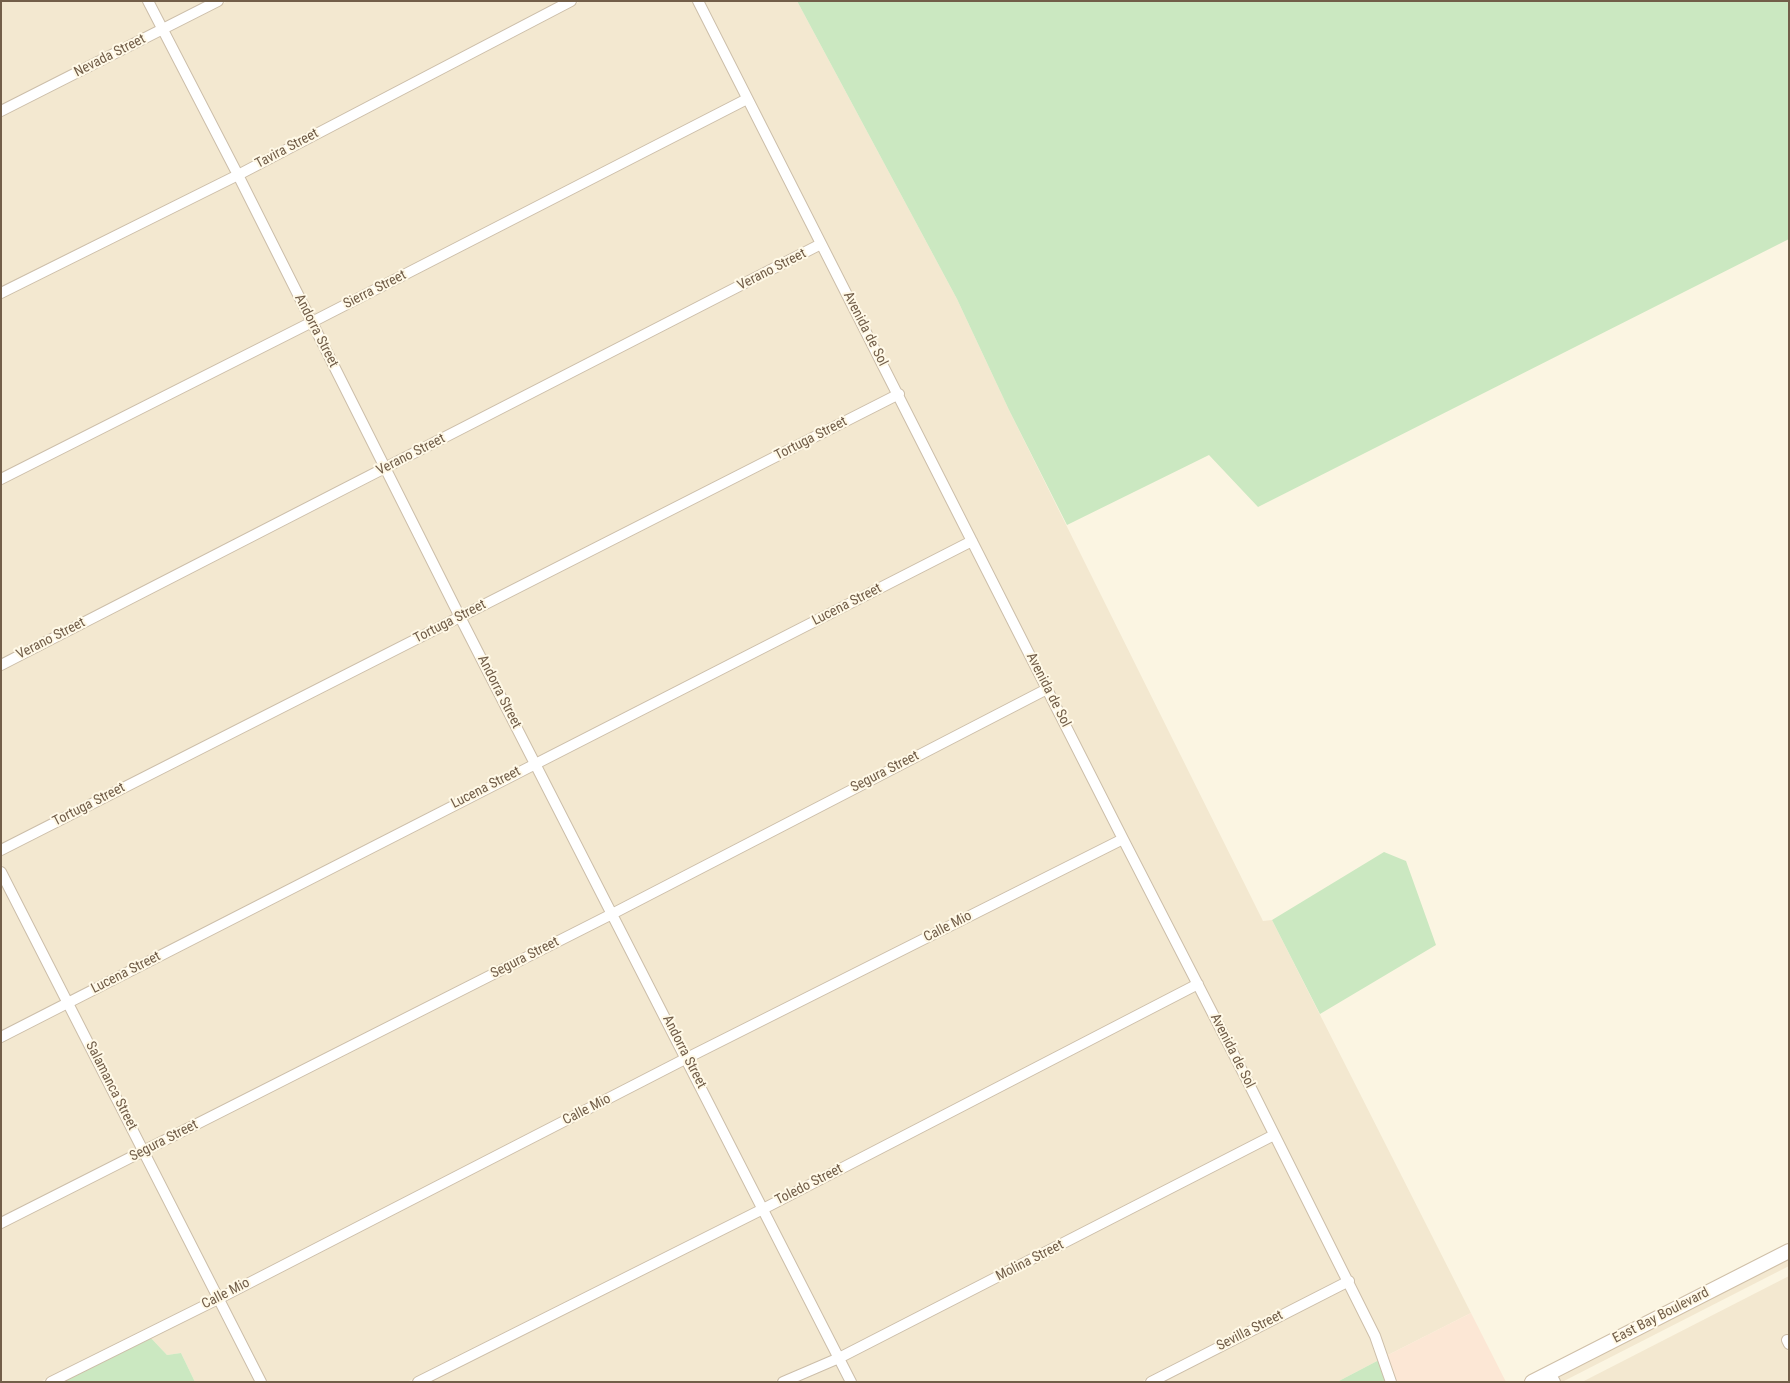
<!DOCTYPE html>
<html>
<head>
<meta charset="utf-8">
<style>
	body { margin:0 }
	#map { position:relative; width:1790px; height:1383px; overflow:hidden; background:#fbf5e2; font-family:"Roboto Condensed",sans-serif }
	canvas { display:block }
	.frame { position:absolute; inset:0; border:2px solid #725e49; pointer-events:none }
</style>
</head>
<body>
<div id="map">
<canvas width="1790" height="1383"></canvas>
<div class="frame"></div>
</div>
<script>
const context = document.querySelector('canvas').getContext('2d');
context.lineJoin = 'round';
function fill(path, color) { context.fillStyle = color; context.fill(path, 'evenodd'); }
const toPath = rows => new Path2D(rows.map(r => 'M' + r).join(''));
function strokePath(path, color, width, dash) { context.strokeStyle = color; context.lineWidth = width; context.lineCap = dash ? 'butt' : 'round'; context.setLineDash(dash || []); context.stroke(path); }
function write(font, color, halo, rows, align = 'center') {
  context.font = font + ' "Roboto Condensed",sans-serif'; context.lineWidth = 4; context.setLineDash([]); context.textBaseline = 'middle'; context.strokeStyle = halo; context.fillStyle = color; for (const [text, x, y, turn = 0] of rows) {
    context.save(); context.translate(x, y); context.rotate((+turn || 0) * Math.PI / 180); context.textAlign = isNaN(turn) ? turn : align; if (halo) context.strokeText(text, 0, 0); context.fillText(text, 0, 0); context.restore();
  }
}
fill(toPath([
	[1,1,144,1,157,27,1,106],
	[153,1,208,1,164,23],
	[228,1,561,1,239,169,168,31],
	[581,1,693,1,741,97,313,317,243,177],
	[702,1,797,1,957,299,1009,410,1263,921,1272,920,1471,1313,1386,1356,1379,1335,1354,1283],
	[161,35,232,172,1,288,1,116],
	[746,105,815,242,387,463,317,325],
	[236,181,306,320,1,474,1,298],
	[820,250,893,392,461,611,391,471],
	[310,328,380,467,1,659,1,484],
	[897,400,966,539,537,757,466,619],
	[384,475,454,614,1,845,1,670],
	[970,547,1042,686,613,908,541,765],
	[459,623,530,760,70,997,1,863,1,855],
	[1046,695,1117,836,688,1053,618,916],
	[534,768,606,912,146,1145,74,1005],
	[1121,844,1192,982,765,1203,692,1061],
	[1,880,63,1000,1,1031],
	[610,920,681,1056,219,1293,150,1153],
	[1197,990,1269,1133,841,1352,769,1211],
	[67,1009,139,1148,1,1218,1,1042],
	[685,1064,757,1206,407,1382,265,1382,224,1301],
	[1273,1141,1343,1279,1141,1382,856,1382,845,1361],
	[143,1156,212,1296,40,1382,3,1381,1,1379,1,1228],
	[762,1215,833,1356,773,1382,428,1382],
	[1789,1256,1789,1266,1562,1382,1560,1382,1556,1375],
	[1789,1276,1789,1335,1781,1338,1789,1353,1789,1382,1582,1382],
	[1347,1287,1371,1338,1379,1360,1337,1382,1161,1382],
	[217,1305,256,1382,195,1382,181,1353,167,1355,150,1337],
	[838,1364,847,1382,794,1382]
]), '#f3e8d0');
fill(toPath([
	[1471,1313,1506,1382,1395,1382,1386,1356]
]), '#fce7d5');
fill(toPath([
	[797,1,1789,1,1789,239,1258,507,1209,455,1067,525,1009,410,957,299],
	[1384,852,1406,861,1436,945,1320,1014,1272,920],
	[150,1337,167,1355,181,1353,195,1382,61,1382],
	[1379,1360,1387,1382,1337,1382]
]), '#cbe8c1');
const minor = toPath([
	[148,1,238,175,460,617,851,1382],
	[698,1,1123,839,1251,1088,1375,1336,1391,1382],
	[1,111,218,1],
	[1,293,238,175,571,1],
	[1,479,312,322,747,99],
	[1,665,821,244],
	[1,850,899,394],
	[1,872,261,1382],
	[1,1037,972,541],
	[1,1223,612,914,1047,689],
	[1787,1340,1789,1344],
	[1550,1373,1555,1382],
	[51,1382,218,1299,687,1058,1123,839],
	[418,1382,763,1209,1198,984],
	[783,1382,839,1358,1274,1135],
	[1151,1382,1349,1281]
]);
const secondary = toPath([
	[1532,1382,1789,1251]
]);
strokePath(minor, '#ccbea9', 12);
strokePath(secondary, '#cfbfa7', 16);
strokePath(minor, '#fff', 10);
strokePath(secondary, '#fff', 14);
write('14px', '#725e49', '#fff9e7', [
	["Nevada Street",110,56,-27],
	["Tavira Street",287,149,-28],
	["Verano Street",772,270,-27],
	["Sierra Street",375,290,-27],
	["Avenida de Sol",865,329,63],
	["Andorra Street",316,331,63],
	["Tortuga Street",811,439,-27],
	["Verano Street",411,455,-27],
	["Lucena Street",847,605,-27],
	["Tortuga Street",450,622,-27],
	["Verano Street",51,639,-27],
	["Avenida de Sol",1048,690,63],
	["Andorra Street",499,692,63],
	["Segura Street",885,772,-27],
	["Lucena Street",486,788,-27],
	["Tortuga Street",89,805,-27],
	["Calle Mio",948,927,-27],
	["Segura Street",525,958,-27],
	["Lucena Street",126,973,-27],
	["Avenida de Sol",1232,1051,63],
	["Andorra Street",684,1052,63],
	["Salamanca Street",111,1086,63],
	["Calle Mio",587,1110,-27],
	["Segura Street",164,1141,-27],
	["Toledo Street",809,1185,-27],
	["Molina Street",1030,1261,-27],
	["Calle Mio",226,1294,-27],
	["East Bay Boulevard",1661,1316,-27],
	["Sevilla Street",1250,1331,-27]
]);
</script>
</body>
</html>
